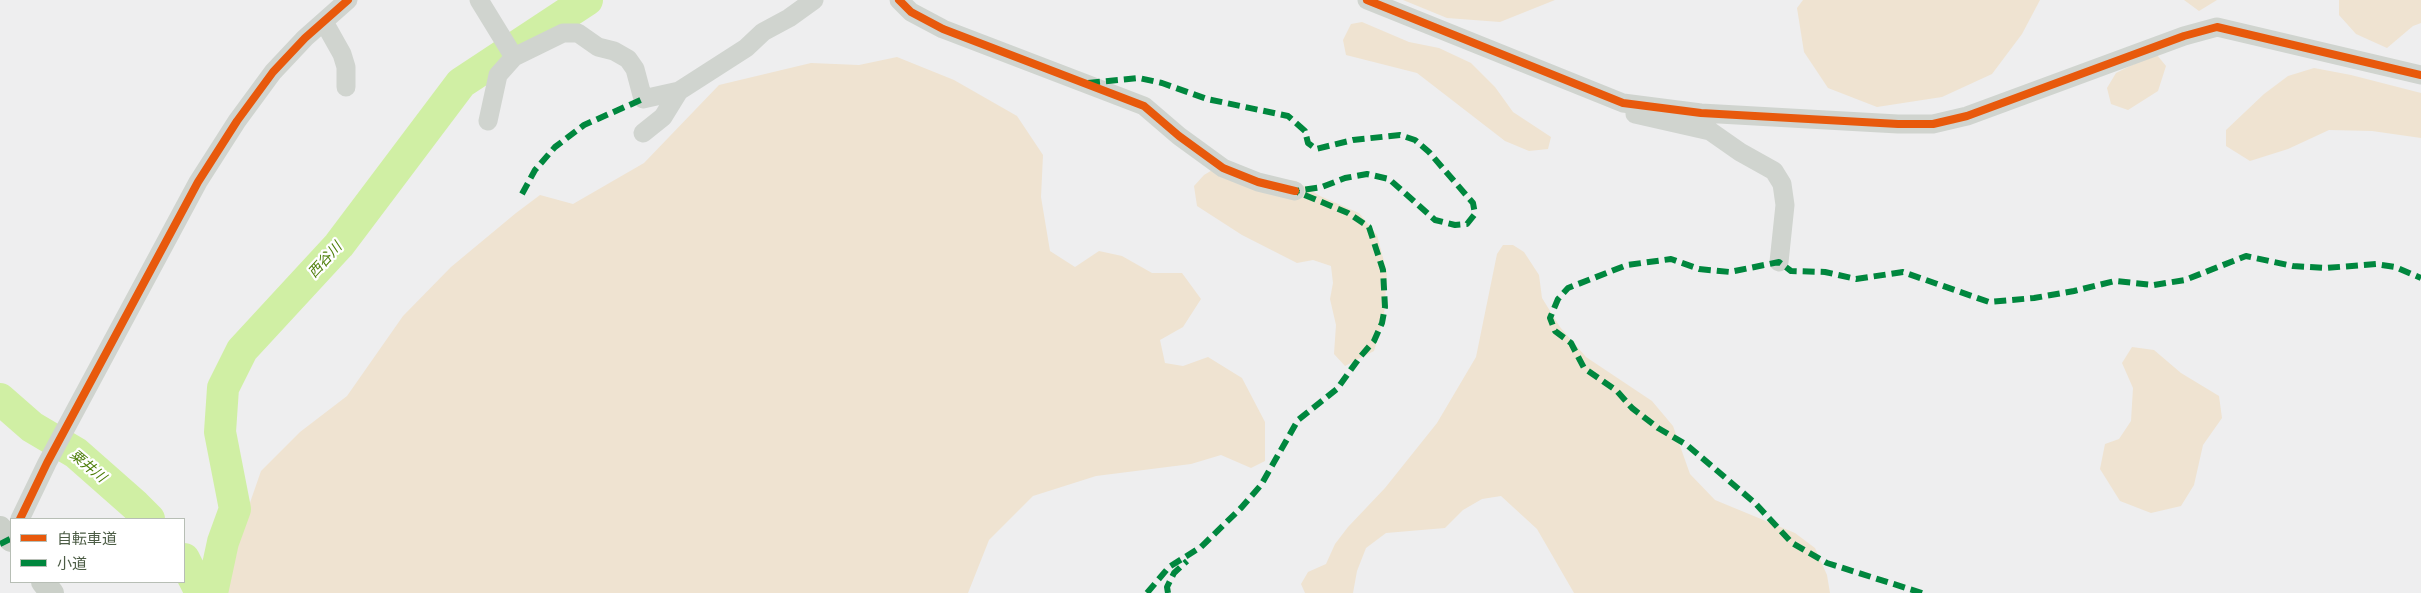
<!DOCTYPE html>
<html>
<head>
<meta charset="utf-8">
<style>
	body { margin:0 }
	#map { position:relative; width:2421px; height:593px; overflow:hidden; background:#eeeeef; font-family:"Asap Condensed","Noto Sans JP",sans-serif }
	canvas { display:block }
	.legend { position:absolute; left:10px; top:518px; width:175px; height:65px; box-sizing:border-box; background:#fff; border:1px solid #b7beb5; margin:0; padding:6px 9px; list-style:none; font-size:15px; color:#4c5c45 }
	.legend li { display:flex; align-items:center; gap:10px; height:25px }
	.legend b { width:25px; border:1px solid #b7beb5 }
</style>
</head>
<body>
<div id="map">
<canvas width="2421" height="593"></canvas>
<ul class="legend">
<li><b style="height:6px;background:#e8590c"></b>自転車道</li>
<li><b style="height:6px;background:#00873e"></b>小道</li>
</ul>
</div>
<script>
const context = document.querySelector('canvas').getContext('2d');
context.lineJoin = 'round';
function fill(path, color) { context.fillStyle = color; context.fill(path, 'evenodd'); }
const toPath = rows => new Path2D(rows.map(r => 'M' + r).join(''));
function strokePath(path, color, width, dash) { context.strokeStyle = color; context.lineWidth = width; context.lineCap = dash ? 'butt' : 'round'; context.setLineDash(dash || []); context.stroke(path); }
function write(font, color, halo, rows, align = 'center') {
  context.font = font + ' "Asap Condensed","Noto Sans JP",sans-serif'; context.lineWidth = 4.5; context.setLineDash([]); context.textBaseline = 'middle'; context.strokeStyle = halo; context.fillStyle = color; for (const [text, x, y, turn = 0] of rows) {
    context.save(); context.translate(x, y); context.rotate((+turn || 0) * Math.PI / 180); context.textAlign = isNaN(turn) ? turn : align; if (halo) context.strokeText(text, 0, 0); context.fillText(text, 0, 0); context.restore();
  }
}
fill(toPath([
	[1403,0,1555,0,1500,22,1447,18],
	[1803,0,2040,0,2022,34,1992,74,1942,97,1877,107,1828,88,1804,52,1797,8],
	[2184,0,2217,0,2199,11],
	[2339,0,2421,0,2421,23,2413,26,2387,48,2356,34,2339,15],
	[1362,22,1409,42,1439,48,1471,63,1495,87,1513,112,1551,137,1548,149,1529,151,1505,141,1417,73,1346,55,1343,40,1351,24],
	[2157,55,2166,66,2158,91,2128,110,2111,104,2107,88,2116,73,2146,58],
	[897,57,954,80,1017,116,1043,155,1041,197,1050,251,1075,267,1099,251,1122,256,1152,273,1182,273,1201,299,1183,327,1160,340,1165,363,1183,366,1208,357,1242,378,1265,422,1265,461,1251,468,1221,455,1191,464,1096,476,1033,496,989,540,968,593,227,593,245,517,261,471,300,432,347,396,403,316,451,267,516,213,540,195,573,204,644,163,719,85,811,63,859,65],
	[2314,68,2351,75,2421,93,2421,138,2372,131,2329,130,2288,149,2250,161,2226,146,2226,130,2264,94,2288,76],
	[1214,169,1296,181,1320,196,1359,213,1377,235,1387,273,1384,315,1374,351,1345,366,1334,354,1336,325,1330,299,1333,283,1331,266,1313,260,1297,263,1242,235,1197,206,1194,186,1204,175],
	[1503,245,1513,245,1524,252,1539,275,1542,298,1560,327,1586,357,1652,401,1673,426,1690,474,1715,500,1795,533,1815,548,1827,575,1830,593,1574,593,1537,529,1501,496,1482,499,1463,510,1445,528,1386,533,1366,548,1357,571,1353,593,1305,593,1301,584,1308,572,1326,564,1335,544,1348,527,1385,488,1437,423,1476,357,1497,254],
	[2132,347,2154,350,2181,373,2219,396,2222,418,2203,445,2194,485,2181,506,2151,513,2120,501,2100,469,2105,444,2119,439,2131,421,2133,388,2122,363]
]), '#efe3d1');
strokePath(toPath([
	[0,399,32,427,76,453,135,505,149,519],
	[184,559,201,593],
	[212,593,223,542,235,509,220,432,223,388,242,350,339,245,461,83,587,0]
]), '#d0efa4', 32);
strokePath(toPath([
	[479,0,514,57,563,33,578,33,598,47,614,51,628,59,635,69,643,99,679,91,746,48,763,32,789,18,814,0],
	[899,0,911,12,943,29,1144,106,1179,136,1223,168,1258,182,1295,191],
	[1367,0,1623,103,1701,113,1898,124,1933,124,1967,116,2184,36,2217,27,2421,75],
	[324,22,342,54,346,67,346,87],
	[1635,114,1710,131,1740,152,1774,171,1782,184,1785,205,1779,262],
	[488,121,498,75,514,57],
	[643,133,663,117,679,91],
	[20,519,47,463,198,182,237,121,273,72,305,38,348,0]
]), '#d0d4cf', 19);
strokePath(toPath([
	[0,528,11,540],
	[43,582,52,593]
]), '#cbd0c9', 24);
strokePath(toPath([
	[1088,83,1139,78,1162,83,1207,99,1288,116,1305,131,1308,143,1316,149,1353,140,1400,135,1415,140,1429,152,1473,203,1475,214,1467,224,1455,225,1435,220,1389,179,1367,174,1345,178,1322,187,1295,191],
	[522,194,535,170,555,147,584,125,643,99],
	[0,544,10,539],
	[1147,593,1169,567,1201,547,1241,508,1261,485,1298,420,1337,389,1360,357,1374,341,1382,323,1385,307,1383,270,1369,227,1348,213,1295,191],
	[1168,593,1167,587,1174,573,1187,561],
	[1922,593,1827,563,1792,543,1755,503,1687,445,1658,428,1632,408,1617,391,1584,368,1571,343,1555,331,1550,318,1558,299,1568,288,1627,265,1671,259,1699,269,1730,272,1779,262,1791,271,1825,272,1856,279,1903,272,1989,302,2034,298,2074,291,2115,281,2154,285,2185,280,2246,256,2293,266,2326,268,2376,264,2395,267,2421,278]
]), '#00873e', 6, [12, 6]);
strokePath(toPath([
	[899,0,911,12,943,29,1144,106,1179,136,1223,168,1258,182,1295,191],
	[1367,0,1623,103,1701,113,1898,124,1933,124,1967,116,2184,36,2217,27,2421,75],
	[20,519,47,463,198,182,237,121,273,72,305,38,348,0]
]), '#e8590c', 8);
write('italic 14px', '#4d7e09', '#fff', [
	["西谷川",325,260,-48],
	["粟井川",88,466,40]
]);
</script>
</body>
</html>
